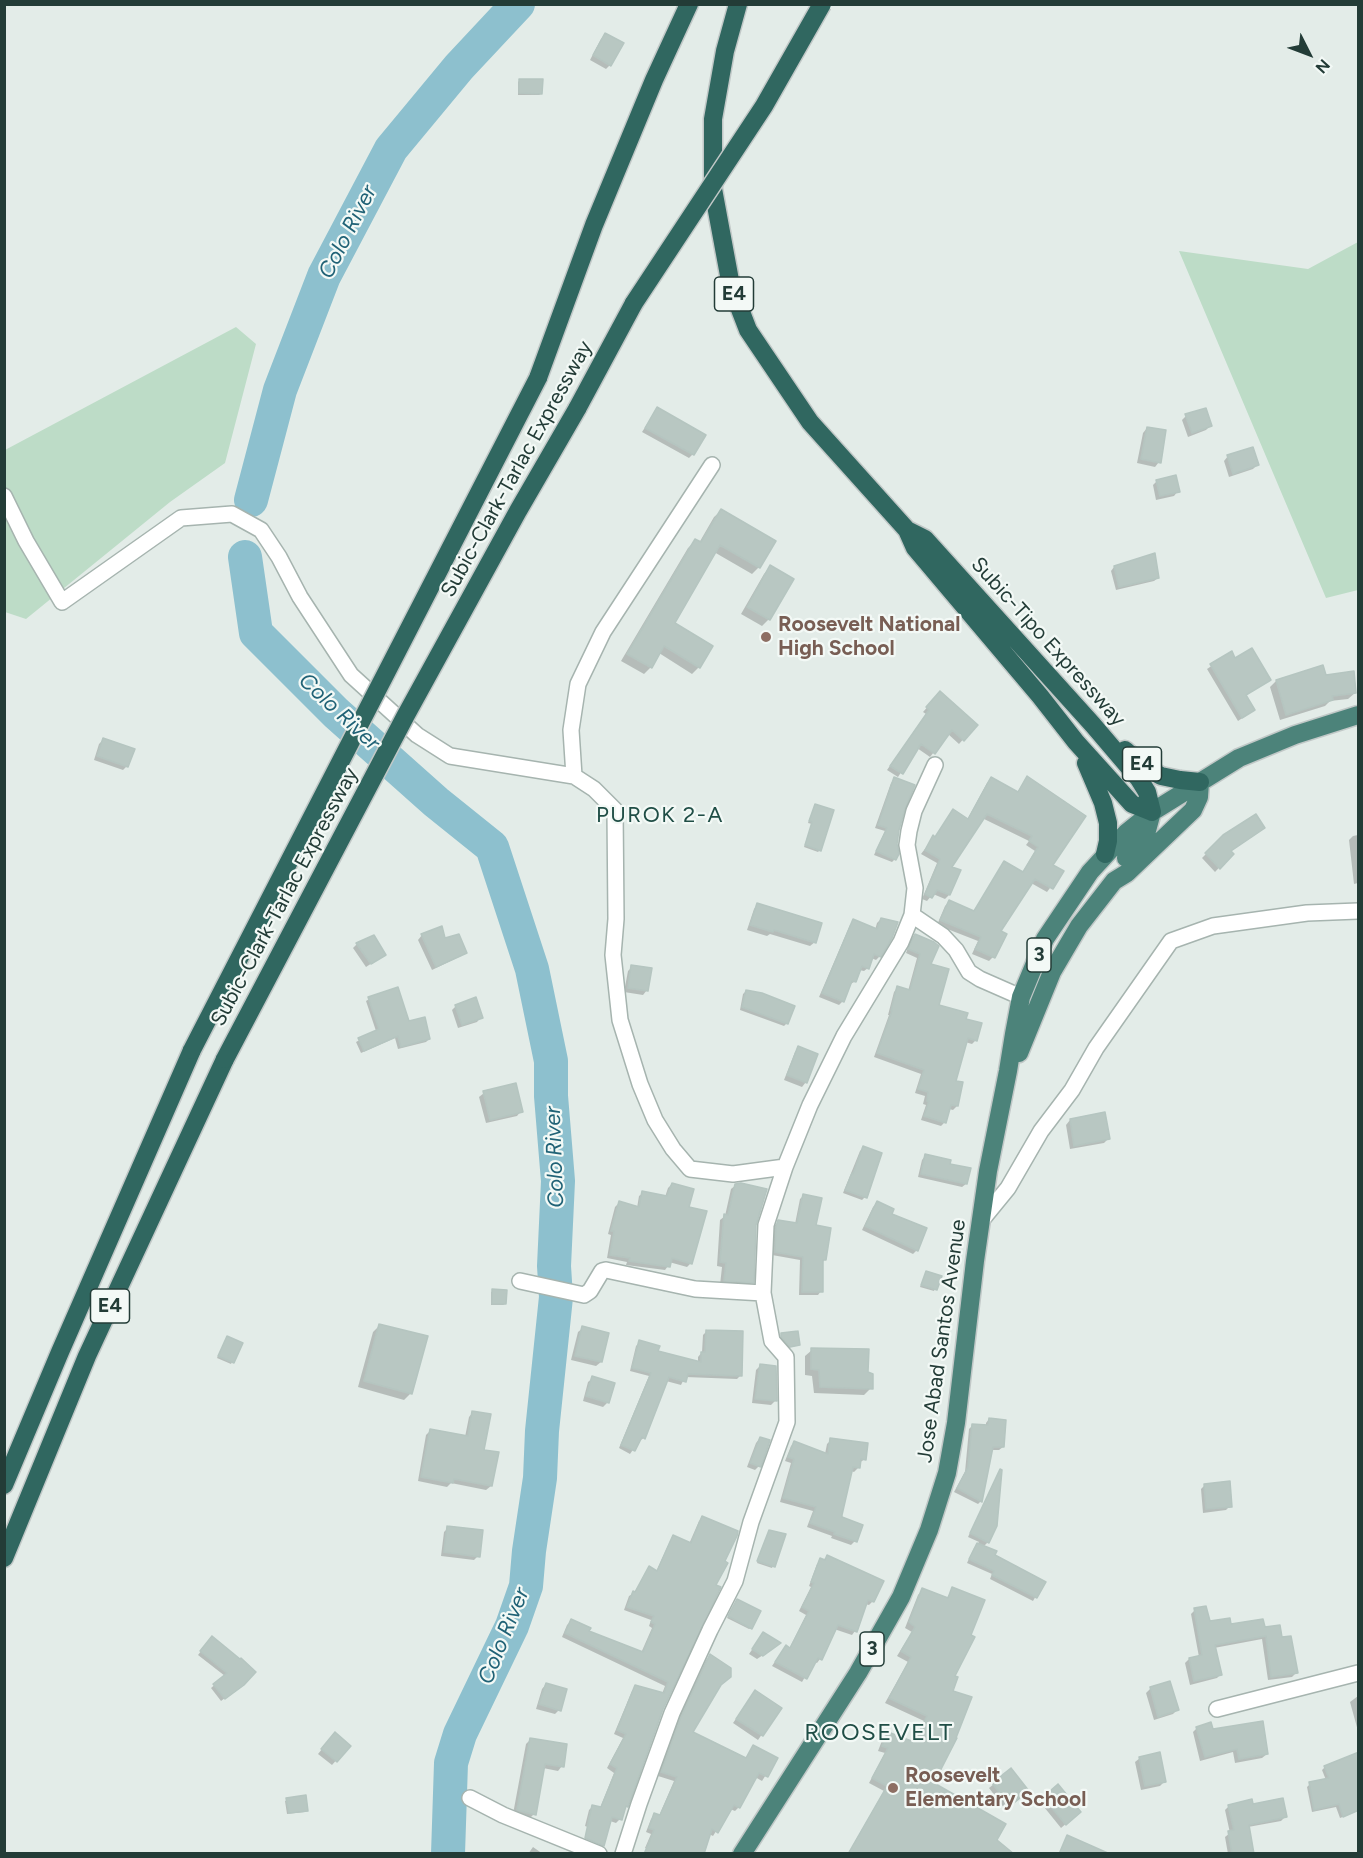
<!DOCTYPE html>
<html>
<head>
<meta charset="utf-8">
<style>
	body { margin:0 }
	#map { position:relative; width:1363px; height:1858px; overflow:hidden; background:#e3ece8; font-family:Figtree,sans-serif }
	canvas { display:block }
	.frame { position:absolute; inset:0; border:6px solid #233c37; pointer-events:none }
	.north { position:absolute; left:1279px; top:24px; width:60px; height:60px; -webkit-text-stroke:4px #f3f9f6; paint-order:stroke; rotate:132deg; font-size:16px; font-weight:700; line-height:24px; text-align:center; color:#233c37 }
	.north::after { content:''; display:block; margin:auto; width:21px; height:27px; background:#233c37; clip-path:polygon(50% 0,100% 100%,50% 72%,0 100%) }
</style>
</head>
<body>
<div id="map">
<canvas width="1363" height="1858"></canvas>
<div class="frame"></div>
<div class="north">N</div>
</div>
<script>
const context = document.querySelector('canvas').getContext('2d');
context.lineJoin = 'round';
function fill(path, color) { context.fillStyle = color; context.fill(path, 'evenodd'); }
const toPath = rows => new Path2D(rows.map(r => 'M' + r).join(''));
function strokePath(path, color, width, dash) { context.strokeStyle = color; context.lineWidth = width; context.lineCap = dash ? 'butt' : 'round'; context.setLineDash(dash || []); context.stroke(path); }
function write(font, color, halo, rows, align = 'center') {
  context.font = font + ' Figtree,sans-serif'; context.lineWidth = 4.5; context.setLineDash([]); context.textBaseline = 'middle'; context.strokeStyle = halo; context.fillStyle = color; for (const [text, x, y, turn = 0] of rows) {
    context.save(); context.translate(x, y); context.rotate((+turn || 0) * Math.PI / 180); context.textAlign = isNaN(turn) ? turn : align; if (halo) context.strokeText(text, 0, 0); context.fillText(text, 0, 0); context.restore();
  }
}
fill(toPath([
	[1358,242,1358,590,1326,598,1179,251,1308,269],
	[236,327,256,344,225,463,170,502,26,619,5,612,5,450]
]), '#bddcc7');
fill(toPath([
	[606,34,610,65,606,69,590,60,601,39],
	[520,80,541,94,539,95,518,95,518,82],
	[657,409,693,454,689,458,642,432],
	[1186,416,1210,426,1206,430,1188,437,1182,420],
	[1147,428,1159,462,1155,467,1137,463,1143,433],
	[1228,456,1257,465,1253,469,1229,477,1224,461],
	[1157,481,1178,491,1174,496,1156,500,1153,485],
	[721,511,759,567,752,574,714,552,673,623,699,667,692,674,659,653,651,667,644,674,621,661,688,548,695,541,699,543,714,517],
	[770,567,769,619,762,626,741,614,764,574],
	[1114,567,1158,578,1154,581,1116,590,1111,571],
	[1231,653,1235,660,1269,680,1245,696,1250,713,1238,721,1207,669],
	[1322,667,1325,677,1355,693,1348,699,1330,701,1325,706,1280,720,1270,687,1276,681],
	[940,693,976,725,959,744,948,734,930,757,917,748,898,777,887,770,926,714,923,712],
	[103,740,127,766,123,770,94,760,99,744],
	[991,778,1017,793,1023,783,1051,865,1062,872,1047,892,1031,883,999,931,993,957,989,961,972,954,978,941,937,925,945,906,949,902,973,912,1004,863,1022,873,1035,851,1026,845,1029,841,982,818,950,868,949,895,945,899,933,894,927,901,922,899,937,863,921,854,934,837,967,820,987,783],
	[895,779,903,808,898,829,895,859,892,862,874,855,885,831,875,828,891,783],
	[815,805,820,850,818,852,804,847,812,824,808,823],
	[1263,828,1229,852,1232,854,1215,872,1202,858,1224,836],
	[1358,835,1358,883,1354,884,1349,840,1353,836],
	[758,904,815,942,810,946,770,934,767,936,747,930,754,909],
	[881,919,880,956,876,960,871,958,868,968,864,971,859,970,854,982,849,985,843,1001,839,1005,819,997,850,925,854,921,875,930,877,923],
	[422,935,444,940,465,952,461,956,432,970,418,940],
	[915,935,929,965,937,1006,964,1020,976,1040,972,1044,965,1042,954,1082,957,1106,953,1110,949,1109,945,1122,941,1126,921,1120,926,1105,923,1104,925,1096,915,1093,921,1074,874,1057,889,1015,888,1015,894,992,897,988,908,991,917,958,906,953,911,939],
	[373,937,384,955,366,967,353,948,357,944],
	[632,967,647,990,643,995,624,992,628,971],
	[746,991,787,1023,784,1026,740,1010,743,994],
	[369,999,408,1023,429,1039,426,1042,398,1049,395,1038,361,1053,356,1042,376,1031,366,1001],
	[456,1006,481,1017,477,1022,458,1028,452,1010],
	[799,1048,806,1082,802,1087,784,1080,795,1052],
	[484,1093,521,1111,517,1116,486,1123,479,1097],
	[1070,1120,1108,1139,1104,1143,1070,1149,1066,1125],
	[863,1148,865,1197,862,1200,843,1193,860,1151],
	[925,1156,948,1165,966,1184,962,1187,918,1177,922,1160],
	[672,1184,687,1208,691,1263,687,1267,669,1262,668,1266,665,1270,626,1265,627,1262,607,1258,611,1235,608,1234,615,1207,619,1203,637,1208,639,1196,643,1193,665,1197,668,1188],
	[736,1185,755,1224,752,1282,748,1286,720,1285,722,1267,717,1266,720,1220,725,1216,731,1189],
	[803,1196,825,1259,822,1263,821,1291,818,1295,799,1295,800,1260,772,1255,773,1231,775,1225,779,1221,795,1224,800,1199],
	[877,1203,890,1215,917,1250,913,1254,862,1230,873,1207],
	[926,1272,940,1277,934,1291,920,1287],
	[493,1291,505,1304,503,1305,491,1305,491,1292],
	[380,1325,411,1393,404,1400,358,1387,373,1332],
	[583,1328,601,1362,596,1366,571,1360,578,1332],
	[707,1331,741,1375,737,1379,685,1377,681,1385,666,1381,644,1438,639,1441,630,1454,619,1448,649,1376,630,1371,636,1346,640,1342,656,1352,698,1362,698,1357,702,1352,703,1335],
	[782,1334,798,1345,788,1348,780,1339],
	[227,1338,241,1344,231,1364,217,1358],
	[812,1350,867,1373,871,1388,864,1395,814,1393,812,1376,805,1375,805,1356],
	[760,1366,775,1401,771,1405,752,1403,756,1370],
	[593,1378,608,1402,603,1407,583,1401,588,1382],
	[473,1412,491,1486,486,1490,451,1483,447,1487,418,1481,426,1435,430,1431,465,1437,469,1417],
	[989,1419,1003,1447,999,1450,991,1450,981,1501,978,1504,954,1492,965,1472,969,1429,973,1425,986,1427,986,1423],
	[760,1438,759,1466,755,1470,747,1467,756,1443],
	[831,1440,865,1459,859,1463,858,1468,854,1472,851,1471,841,1514,855,1541,851,1545,831,1538,832,1536,807,1527,813,1511,780,1502,791,1463,785,1461,791,1446,795,1442,825,1454,827,1444],
	[998,1474,988,1542,983,1547,993,1556,1044,1582,1033,1601,990,1579,992,1574,967,1563,974,1548,979,1542,968,1537],
	[1205,1485,1230,1506,1226,1510,1203,1513,1201,1489],
	[702,1518,714,1586,662,1708,627,1806,624,1809,620,1819,616,1823,610,1821,604,1833,585,1826,589,1810,593,1806,600,1808,614,1773,607,1768,623,1738,614,1734,632,1691,636,1687,662,1694,665,1686,562,1637,567,1625,571,1621,587,1632,641,1653,652,1628,649,1626,651,1620,624,1610,629,1596,634,1593,649,1568,656,1572,670,1541,674,1537,689,1544,699,1521],
	[448,1528,478,1556,474,1560,441,1556,444,1532],
	[769,1531,773,1566,772,1568,757,1563],
	[827,1557,873,1601,869,1605,865,1604,855,1631,852,1635,834,1629,820,1659,817,1663,814,1662,802,1682,772,1666,782,1651,789,1649,806,1615,799,1611,811,1587,809,1586,817,1564],
	[953,1589,951,1691,932,1784,971,1854,848,1854,884,1791,869,1783,885,1753,878,1751,883,1738,888,1733,913,1743,924,1721,885,1703,908,1662,897,1656,912,1632,905,1628,918,1595,922,1590,946,1599],
	[735,1603,751,1628,749,1629,727,1618],
	[1195,1610,1209,1623,1263,1628,1296,1673,1292,1677,1268,1680,1262,1639,1214,1648,1221,1674,1217,1678,1190,1685,1185,1663,1189,1659,1199,1657,1191,1614],
	[763,1634,775,1647,757,1659,749,1654],
	[209,1641,239,1687,221,1701,211,1688,225,1676,198,1655],
	[710,1656,718,1686,691,1733,745,1759,754,1747,776,1759,762,1781,755,1777,739,1807,735,1811,730,1809,713,1836,709,1834,660,1854,645,1848,651,1834,646,1832,651,1819,655,1815,659,1816,674,1781,658,1776,677,1722,706,1660],
	[546,1684,559,1710,555,1714,536,1709,542,1689],
	[1151,1688,1177,1710,1173,1714,1154,1720,1146,1693],
	[1358,1696,1358,1731,1350,1702],
	[751,1697,780,1708,758,1740,733,1723],
	[1197,1728,1212,1731,1267,1754,1262,1758,1235,1763,1233,1752,1200,1761,1193,1732],
	[331,1738,349,1746,332,1765,318,1754],
	[530,1740,562,1766,558,1771,543,1768,534,1814,530,1818,513,1814,526,1744],
	[1358,1753,1358,1811,1340,1818,1336,1807,1312,1812,1307,1787,1310,1784,1326,1780,1322,1770,1325,1767],
	[1140,1758,1164,1782,1160,1786,1141,1790,1135,1762],
	[1011,1770,1023,1795,1005,1809,989,1788],
	[1058,1787,1075,1816,1061,1828,1040,1802],
	[287,1800,306,1810,305,1812,287,1814,285,1801],
	[1229,1806,1285,1817,1281,1821,1248,1827,1252,1854,1228,1854,1225,1837,1230,1833,1225,1810],
	[533,1847,543,1854,528,1854]
]), '#0003');
strokePath(toPath([
	[251,500,280,390,324,276,391,149,459,67,518,4],
	[245,557,256,633,336,713,436,802,492,847,532,969,551,1061,551,1096,558,1181,554,1266,556,1297,542,1431,540,1478,529,1551,526,1586,512,1626,460,1734,451,1763,448,1854]
]), '#8dc0ce', 34);
const building = toPath([
	[605,33,624,43,611,66,593,55,605,33],
	[519,79,543,79,542,94,519,93,519,79],
	[657,407,706,435,694,455,645,428,657,407],
	[1206,408,1212,426,1192,433,1185,414,1206,408],
	[1147,427,1166,430,1161,463,1141,459,1147,427],
	[1253,447,1259,465,1233,474,1227,455,1253,447],
	[1176,475,1180,492,1160,496,1156,480,1176,475],
	[721,509,776,541,760,568,720,545,675,623,713,646,700,668,664,646,652,668,627,654,695,539,701,542,721,509],
	[1155,553,1159,578,1119,587,1114,566,1155,553],
	[770,565,794,579,770,620,747,607,770,565],
	[1252,648,1271,680,1246,695,1255,710,1242,718,1210,664,1232,651,1235,658,1252,648],
	[1323,665,1326,675,1354,671,1356,693,1332,696,1333,700,1286,715,1276,680,1323,665],
	[940,691,978,725,964,741,952,730,935,754,921,744,903,774,890,766,929,710,926,707,940,691],
	[103,738,135,749,128,767,97,756,103,738],
	[1027,776,1086,816,1053,865,1064,871,1053,889,1035,879,1001,931,1007,934,995,958,975,949,981,937,940,920,949,900,974,911,1004,861,1023,872,1038,847,1029,841,1032,836,987,814,952,867,961,870,950,895,937,890,932,898,925,894,940,859,925,850,933,835,935,837,953,809,968,819,991,777,1018,792,1027,776],
	[894,777,915,785,905,809,899,830,897,844,899,854,896,860,876,851,887,828,878,825,894,777],
	[815,804,834,810,821,851,805,845,812,822,809,821,815,804],
	[1256,814,1265,828,1231,851,1234,854,1220,869,1205,853,1223,835,1256,814],
	[757,903,822,923,816,943,774,930,773,932,750,925,757,903],
	[881,918,898,922,892,938,881,957,874,954,869,969,862,966,856,982,852,981,844,1002,822,993,853,919,877,929,881,918],
	[442,926,445,938,459,934,467,953,436,967,421,934,442,926],
	[915,934,934,942,939,946,931,964,949,969,939,1005,968,1013,966,1019,982,1023,977,1041,968,1038,956,1081,963,1082,958,1106,951,1105,946,1123,924,1116,929,1101,927,1101,928,1092,918,1089,924,1070,877,1053,892,1011,891,1011,897,986,910,990,920,954,908,949,915,934],
	[374,935,386,955,371,964,356,943,374,935],
	[631,965,652,968,648,991,628,988,631,965],
	[398,987,409,1021,425,1017,430,1039,401,1047,398,1036,364,1051,358,1038,379,1029,368,997,398,987],
	[746,990,762,993,795,1006,788,1024,742,1007,746,990],
	[476,997,483,1018,462,1025,455,1005,476,997],
	[798,1046,818,1054,807,1083,787,1075,798,1046],
	[516,1083,523,1112,490,1120,483,1091,516,1083],
	[1105,1112,1110,1139,1074,1146,1070,1119,1105,1112],
	[863,1146,882,1153,867,1198,845,1190,852,1173,853,1174,863,1146],
	[925,1154,951,1160,950,1164,971,1168,967,1184,921,1174,925,1154],
	[672,1183,694,1189,689,1207,707,1211,692,1264,672,1258,670,1267,629,1261,630,1258,610,1255,614,1231,611,1231,619,1201,639,1207,642,1191,667,1196,672,1183],
	[741,1183,767,1189,756,1225,754,1283,724,1281,726,1263,720,1262,724,1214,728,1215,735,1184,741,1183],
	[803,1194,822,1198,816,1225,831,1228,826,1260,823,1260,823,1292,802,1292,803,1257,775,1252,776,1227,778,1220,797,1223,803,1194],
	[877,1201,894,1209,892,1214,927,1228,918,1251,865,1226,877,1201],
	[926,1271,942,1276,937,1290,921,1285,926,1271],
	[492,1289,507,1290,506,1304,492,1304,492,1289],
	[379,1324,428,1336,412,1394,364,1381,379,1324],
	[582,1326,609,1333,602,1362,575,1356,582,1326],
	[706,1330,743,1331,742,1376,688,1374,686,1382,669,1377,645,1439,642,1437,635,1451,621,1445,651,1373,632,1368,639,1340,660,1346,658,1351,701,1362,701,1352,705,1352,706,1330],
	[798,1331,800,1345,790,1347,781,1337,781,1333,798,1331],
	[227,1336,243,1343,234,1363,218,1356,227,1336],
	[811,1348,869,1349,868,1372,873,1374,873,1389,820,1387,819,1370,811,1369,811,1348],
	[760,1364,776,1366,777,1401,755,1399,760,1364],
	[592,1376,615,1383,609,1403,586,1396,592,1376],
	[472,1411,491,1414,484,1450,499,1452,492,1486,454,1479,453,1483,421,1477,430,1429,468,1436,472,1411],
	[989,1418,1006,1420,1004,1447,993,1447,982,1502,957,1488,968,1467,972,1424,988,1425,989,1418],
	[760,1437,770,1440,761,1467,750,1463,760,1437],
	[830,1438,868,1443,866,1460,861,1459,860,1468,853,1467,842,1515,842,1517,863,1525,857,1542,834,1534,835,1532,810,1523,816,1507,783,1498,794,1459,788,1457,794,1441,828,1454,830,1438],
	[1000,1469,1002,1470,997,1526,989,1543,970,1533,1000,1469],
	[1230,1481,1232,1507,1206,1509,1204,1484,1230,1481],
	[702,1516,738,1531,737,1536,725,1561,728,1563,716,1585,721,1587,663,1709,628,1807,626,1806,622,1820,612,1817,604,1846,585,1838,592,1805,601,1807,617,1768,610,1764,626,1734,617,1730,635,1685,664,1693,668,1682,565,1633,571,1619,591,1628,589,1631,643,1652,655,1624,651,1622,654,1616,627,1607,633,1591,635,1592,649,1566,657,1571,673,1535,691,1543,702,1516],
	[447,1526,483,1530,480,1557,444,1552,447,1526],
	[769,1530,786,1534,775,1567,757,1561,769,1530],
	[977,1543,997,1551,995,1555,1046,1582,1037,1598,992,1575,994,1571,969,1559,977,1543],
	[827,1555,884,1581,874,1602,868,1600,857,1632,838,1625,822,1660,818,1658,807,1679,775,1662,786,1645,790,1648,809,1611,802,1607,814,1583,811,1582,820,1558,825,1560,827,1555],
	[952,1587,985,1600,971,1635,975,1637,955,1676,958,1677,953,1691,972,1697,956,1738,957,1738,934,1783,1006,1824,997,1840,1014,1854,848,1854,887,1786,872,1778,888,1748,882,1746,888,1732,914,1742,927,1716,889,1698,911,1657,901,1651,915,1627,909,1622,922,1588,948,1598,952,1587],
	[737,1599,761,1611,752,1629,728,1616,737,1599],
	[1206,1606,1210,1621,1230,1618,1231,1624,1263,1619,1265,1627,1280,1625,1282,1637,1291,1636,1298,1673,1271,1677,1266,1636,1215,1645,1222,1675,1194,1681,1189,1658,1202,1655,1194,1608,1206,1606],
	[763,1632,781,1643,763,1656,752,1649,763,1632],
	[212,1636,240,1659,241,1658,256,1672,244,1685,225,1699,213,1684,227,1673,200,1651,212,1636],
	[710,1654,731,1668,731,1677,721,1685,693,1732,746,1758,753,1745,778,1758,768,1777,759,1773,740,1808,734,1805,718,1833,712,1829,704,1854,644,1854,654,1830,649,1828,654,1813,660,1815,677,1777,661,1772,681,1717,710,1654],
	[1170,1681,1179,1710,1158,1717,1150,1687,1170,1681],
	[546,1683,567,1689,561,1711,539,1704,546,1683],
	[755,1690,782,1708,763,1736,736,1719,755,1690],
	[1263,1721,1268,1754,1239,1759,1237,1749,1205,1757,1196,1727,1211,1722,1213,1729,1263,1721],
	[335,1732,351,1746,337,1762,321,1749,335,1732],
	[530,1738,567,1744,564,1767,545,1764,536,1815,517,1810,530,1738],
	[1160,1752,1166,1782,1145,1786,1139,1757,1160,1752],
	[1359,1752,1359,1810,1343,1817,1339,1804,1314,1810,1309,1782,1329,1778,1324,1766,1359,1752],
	[1011,1768,1029,1791,1010,1806,992,1783,1011,1768],
	[1058,1784,1081,1812,1066,1825,1043,1797,1058,1784],
	[306,1795,308,1811,289,1813,286,1798,306,1795],
	[1283,1798,1287,1817,1249,1825,1254,1854,1232,1854,1228,1831,1234,1830,1228,1805,1252,1799,1253,1804,1283,1798],
	[1067,1835,1110,1854,1059,1854,1067,1835]
]);
fill(building, '#b8c7c2');
strokePath(building, '#b5c5c0', 1.5);
const minor = toPath([
	[4,496,26,541,62,602,181,518,232,514,261,530,279,557,300,597,351,675,417,735,450,756,574,776,594,789,615,810,616,919,613,955,620,1020,640,1084,655,1120,673,1149,690,1169,733,1174,785,1167],
	[574,776,571,730,578,684,603,632,712,465],
	[912,915,943,936,956,950,969,972,980,979,1021,997],
	[981,1221,1008,1188,1041,1131,1072,1090,1096,1048,1171,941,1213,926,1307,913,1358,911],
	[520,1281,584,1295,590,1291,602,1271,606,1270,695,1289,763,1293],
	[1217,1709,1358,1673],
	[470,1798,503,1815,599,1854],
	[623,1854,639,1804,672,1713,710,1630,735,1581,751,1522,787,1422,786,1357,772,1341,763,1293,766,1225,785,1167,810,1105,844,1036,901,942,912,915,915,888,907,845,909,831,914,811,935,765]
]);
const trunk = toPath([
	[1126,858,1145,838,1152,812],
	[1019,1053,1052,972,1079,926,1114,881,1127,873,1193,810,1199,797,1200,782],
	[742,1854,858,1673,901,1597,929,1530,947,1473,956,1423,975,1261,988,1171,1008,1071,1014,1034,1021,997,1045,939,1090,872,1126,833,1152,812,1239,758,1295,735,1358,715]
]);
const motorway = toPath([
	[738,4,725,51,713,119,713,189,731,286,748,330,810,422,907,530,915,548,1040,696,1076,742,1132,804,1152,812],
	[538,378,594,225,654,80,689,4],
	[577,409,634,303],
	[907,530,925,539,1093,725,1139,779,1147,792,1152,812],
	[1125,750,1145,767,1161,776,1180,780,1200,782],
	[1086,763,1103,803,1108,823,1108,841,1105,854],
	[4,1485,60,1352,192,1050],
	[4,1558,87,1356,225,1059]
]);
strokePath(minor, '#a6b4af', 18);
strokePath(trunk, '#c1c8c7', 21);
strokePath(motorway, '#c1c8c7', 21);
strokePath(minor, '#fff', 15);
strokePath(trunk, '#4c837a', 18);
strokePath(motorway, '#306760', 18);
const motorwayBridge = toPath([
	[634,303,764,106,822,4],
	[192,1050,538,378],
	[225,1059,406,715,518,511,577,409]
]);
strokePath(motorwayBridge, '#c1c8c7', 21, []);
strokePath(motorwayBridge, '#306760', 18);
for (const [x, y, r, color] of [
	[766,637,6,"#8d6e63"],
	[893,1788,6,"#8d6e63"]
]) { const dot = new Path2D(); dot.arc(x, y, r, 0, 2 * Math.PI); context.fillStyle = color; context.fill(dot); strokePath(dot, '#f3f9f6', 2); }
for (const [x, y, w] of [
	[734,294,39],
	[1142,764,39],
	[1039,955,24],
	[110,1306,39],
	[872,1649,24]
]) { const box = new Path2D(); box.roundRect(x - w / 2, y - 17, w, 34, 4.5); context.fillStyle = '#f3f9f6'; context.fill(box); strokePath(box, '#233c37', 1.5); }
write('bold 20px', '#233c37', null, [
	["E4",734,294],
	["E4",1142,764],
	["3",1039,955],
	["E4",110,1306],
	["3",872,1649]
]);
write('21px', '#233c37', '#f3f9f6', [
	["Subic-Clark-Tarlac Expressway",517,469,-61],
	["Subic-Tipo Expressway",1048,642,48],
	["Subic-Clark-Tarlac Expressway",285,897,-62],
	["Jose Abad Santos Avenue",942,1341,-82]
]);
write('bold 21px', '#785e54', '#f3f9f6', [
	["Roosevelt National",778,625],
	["High School",778,649],
	["Roosevelt",905,1776],
	["Elementary School",905,1800]
], 'left');
write('italic 22px', '#206276', '#f3f9f6', [
	["Colo River",348,232,-63],
	["Colo River",339,712,43],
	["Colo River",555,1157,-92],
	["Colo River",504,1636,-68]
]);
context.letterSpacing = '1.5px';
write('22px', '#204e46', '#f3f9f6', [
	["PUROK 2-A",660,816]
]);
context.letterSpacing = '0px';
context.letterSpacing = '1.5px';
write('24px', '#204e46', '#f3f9f6', [
	["ROOSEVELT",879,1733]
]);
context.letterSpacing = '0px';
</script>
</body>
</html>
